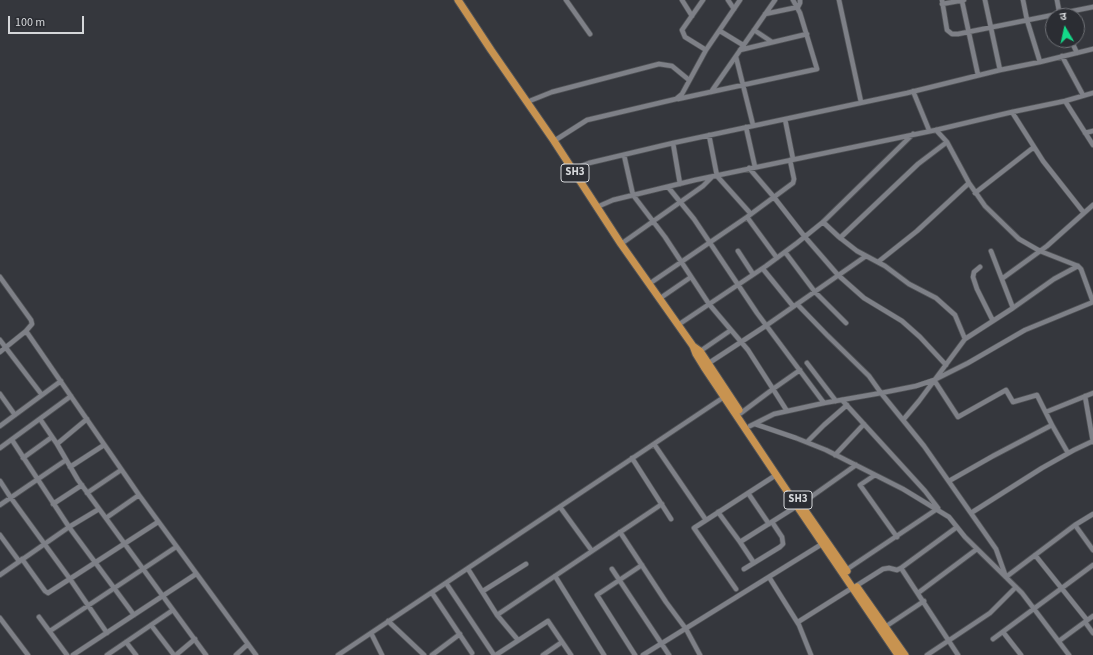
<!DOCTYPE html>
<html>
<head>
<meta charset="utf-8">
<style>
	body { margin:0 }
	#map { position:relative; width:1093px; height:655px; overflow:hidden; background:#35373d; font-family:"Source Sans 3","Noto Sans Devanagari",sans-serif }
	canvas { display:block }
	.north { position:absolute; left:1045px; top:8px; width:40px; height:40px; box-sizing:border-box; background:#2b2d33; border:1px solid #6f7176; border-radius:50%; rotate:351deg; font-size:11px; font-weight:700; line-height:16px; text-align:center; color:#d5d7da }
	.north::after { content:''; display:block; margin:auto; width:14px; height:18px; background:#14d989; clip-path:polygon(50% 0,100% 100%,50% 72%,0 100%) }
	.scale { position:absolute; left:8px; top:16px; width:76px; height:18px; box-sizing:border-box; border:2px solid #d5d7da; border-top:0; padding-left:5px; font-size:12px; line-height:14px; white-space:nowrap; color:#d5d7da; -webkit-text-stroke:3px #2b2d33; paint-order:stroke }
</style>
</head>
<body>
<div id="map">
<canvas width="1093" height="655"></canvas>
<div class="north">उ</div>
<div class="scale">100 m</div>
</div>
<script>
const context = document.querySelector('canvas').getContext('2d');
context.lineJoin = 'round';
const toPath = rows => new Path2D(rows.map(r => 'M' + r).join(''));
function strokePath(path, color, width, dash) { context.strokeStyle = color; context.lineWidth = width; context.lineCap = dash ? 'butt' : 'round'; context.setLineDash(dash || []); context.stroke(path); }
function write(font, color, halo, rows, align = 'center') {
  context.font = font + ' "Source Sans 3",sans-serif'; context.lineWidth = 4; context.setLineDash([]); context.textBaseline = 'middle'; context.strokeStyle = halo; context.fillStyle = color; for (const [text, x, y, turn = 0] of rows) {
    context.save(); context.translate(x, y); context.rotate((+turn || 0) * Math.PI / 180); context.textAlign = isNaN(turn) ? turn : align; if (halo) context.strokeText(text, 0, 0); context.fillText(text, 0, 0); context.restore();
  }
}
const street = toPath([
	[566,0,590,34],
	[682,0,692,16],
	[703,0,682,30,685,37,706,50],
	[728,0,734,9],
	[839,0,861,102],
	[942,0,947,30,952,34,958,34,1093,7],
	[985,0,1000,70],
	[1023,0,1027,20,1040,62],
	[1057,0,1060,16],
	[962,1,978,75],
	[942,4,964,0],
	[765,14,798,7,800,3,800,0],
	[754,30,772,42],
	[720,31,743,45],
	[1071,40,1077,53],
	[740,50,807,34],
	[1062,56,1083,95],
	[736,57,753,125],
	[913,91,929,130],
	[711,92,775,0],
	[678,99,817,69,800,13,793,0],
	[1065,101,1093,145],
	[527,102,552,92,659,64,672,66,689,80],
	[1012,112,1043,161,1084,213],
	[785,119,793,159],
	[746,127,755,167],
	[936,130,947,142,969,183,985,206,1019,239,1040,251,1078,266,1081,269,1093,302],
	[1085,133,1093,131],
	[709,135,717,176,751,214],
	[554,141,587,120,676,99,682,94,706,50,740,0],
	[673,143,680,184],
	[624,155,633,195,665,237,709,304,748,350,773,389,800,370],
	[749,168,773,196,805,237,838,275,864,298,902,321,920,337,946,365],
	[573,169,589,163,673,143,907,93,1000,70,1040,62,1093,49],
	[668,187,694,219,757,313,824,403],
	[975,193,1034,147],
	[597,207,613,200,695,180,936,130,1012,112,1065,101,1093,93],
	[747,217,777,258],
	[823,222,839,237,857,251,885,266,909,284,936,298,955,315,965,339],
	[840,238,918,164,947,142],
	[621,244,703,186,712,177],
	[738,251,753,274],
	[991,251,1013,308],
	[785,252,815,292,846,323],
	[878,262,917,231,969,183],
	[980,267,974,272,973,277,977,289,993,321],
	[763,269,793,306],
	[0,277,31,320,32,324,26,331],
	[1003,278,1047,246,1093,205],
	[649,284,747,217,793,183,794,179,790,160],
	[659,299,691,277],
	[797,304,827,335,869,376,881,393,924,446,996,549,1006,577,1075,525,1093,514],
	[678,325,766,266,797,243,823,222,913,134],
	[0,340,42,395],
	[0,352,26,331,139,495,256,655],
	[699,352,731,330],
	[709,363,767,325,866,256],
	[807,363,836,401],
	[934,380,958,417,1006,390,1013,402,1037,395,1052,425,993,456,949,481],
	[0,394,15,415],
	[1085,396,1093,442],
	[842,400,925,491,938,508],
	[1046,412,1093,393],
	[741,413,773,389,787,411],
	[40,419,57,444,78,480,206,655],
	[903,420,919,401,965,339,1013,308,1054,279,1078,266],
	[755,424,796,438,826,450,903,489,949,517,965,537,1022,593,1069,655],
	[1052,425,1068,453],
	[0,426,61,381],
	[750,426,774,414,824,403,881,393,916,386,934,380,968,363,1025,330,1093,302],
	[12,440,69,527,134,615],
	[807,442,824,425,847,405],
	[57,444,87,419],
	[654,444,706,520],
	[0,448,71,396],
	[835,455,864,424],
	[23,458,52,437],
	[632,458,671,519],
	[70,467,104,445],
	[875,475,860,485,897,537],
	[0,481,11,498,70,579,107,633],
	[87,493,121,470],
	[748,493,769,524],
	[53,504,82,485],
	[801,504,856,465],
	[0,505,66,460],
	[560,507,592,551],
	[718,512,740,542,797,506],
	[971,513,1042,468,1074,450,1093,441],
	[106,518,139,495],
	[1075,525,1093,550],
	[957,527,901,568,958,655],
	[620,532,666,602,686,629,700,655],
	[0,535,19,561],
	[740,542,754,563],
	[1035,555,1087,620],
	[22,559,45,591,48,593,158,522],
	[468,569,497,615,518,640],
	[612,569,669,655],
	[744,569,780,547,783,544,782,537,772,522],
	[846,570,937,509],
	[0,575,69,527,99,509],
	[555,576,604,655],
	[769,577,799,625,811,655],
	[446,583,494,655],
	[856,586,883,569,889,568,897,570,901,568],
	[736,589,694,528,776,475],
	[483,591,526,564],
	[432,593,472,653],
	[918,593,977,549],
	[497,615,662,504],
	[39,617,67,655],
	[0,618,28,655],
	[388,621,424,655],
	[798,622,852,588],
	[1085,622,1093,633],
	[151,625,174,655],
	[885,627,924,601],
	[50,631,176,547],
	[1003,632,1021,655],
	[371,633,382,655],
	[993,639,1093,565],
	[1059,641,1093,616],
	[126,642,136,655],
	[73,655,196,574],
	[107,655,173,610],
	[176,655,195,639],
	[236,655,248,644],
	[338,655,724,397],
	[432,655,460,634],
	[496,655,548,621,571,655],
	[543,655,562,642],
	[635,655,597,595,642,565],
	[643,655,822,544],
	[927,655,990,613,1016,587]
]);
const primary = toPath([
	[458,0,491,50,554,141,621,244,693,346,696,354,704,367,797,506,898,655],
	[693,346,700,351,739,410],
	[795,496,847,571],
	[857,587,905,655]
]);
strokePath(street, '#515357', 6);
strokePath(primary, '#515357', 9);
strokePath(street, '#7e8087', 4.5);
strokePath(primary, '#c89350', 7);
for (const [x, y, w] of [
	[575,173,28],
	[798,500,28]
]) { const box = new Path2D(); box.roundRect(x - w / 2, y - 9, w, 18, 3); context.fillStyle = '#2b2d33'; context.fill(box); strokePath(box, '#d5d7da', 1); }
write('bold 11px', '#d5d7da', null, [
	["SH3",575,173],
	["SH3",798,500]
]);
</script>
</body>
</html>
